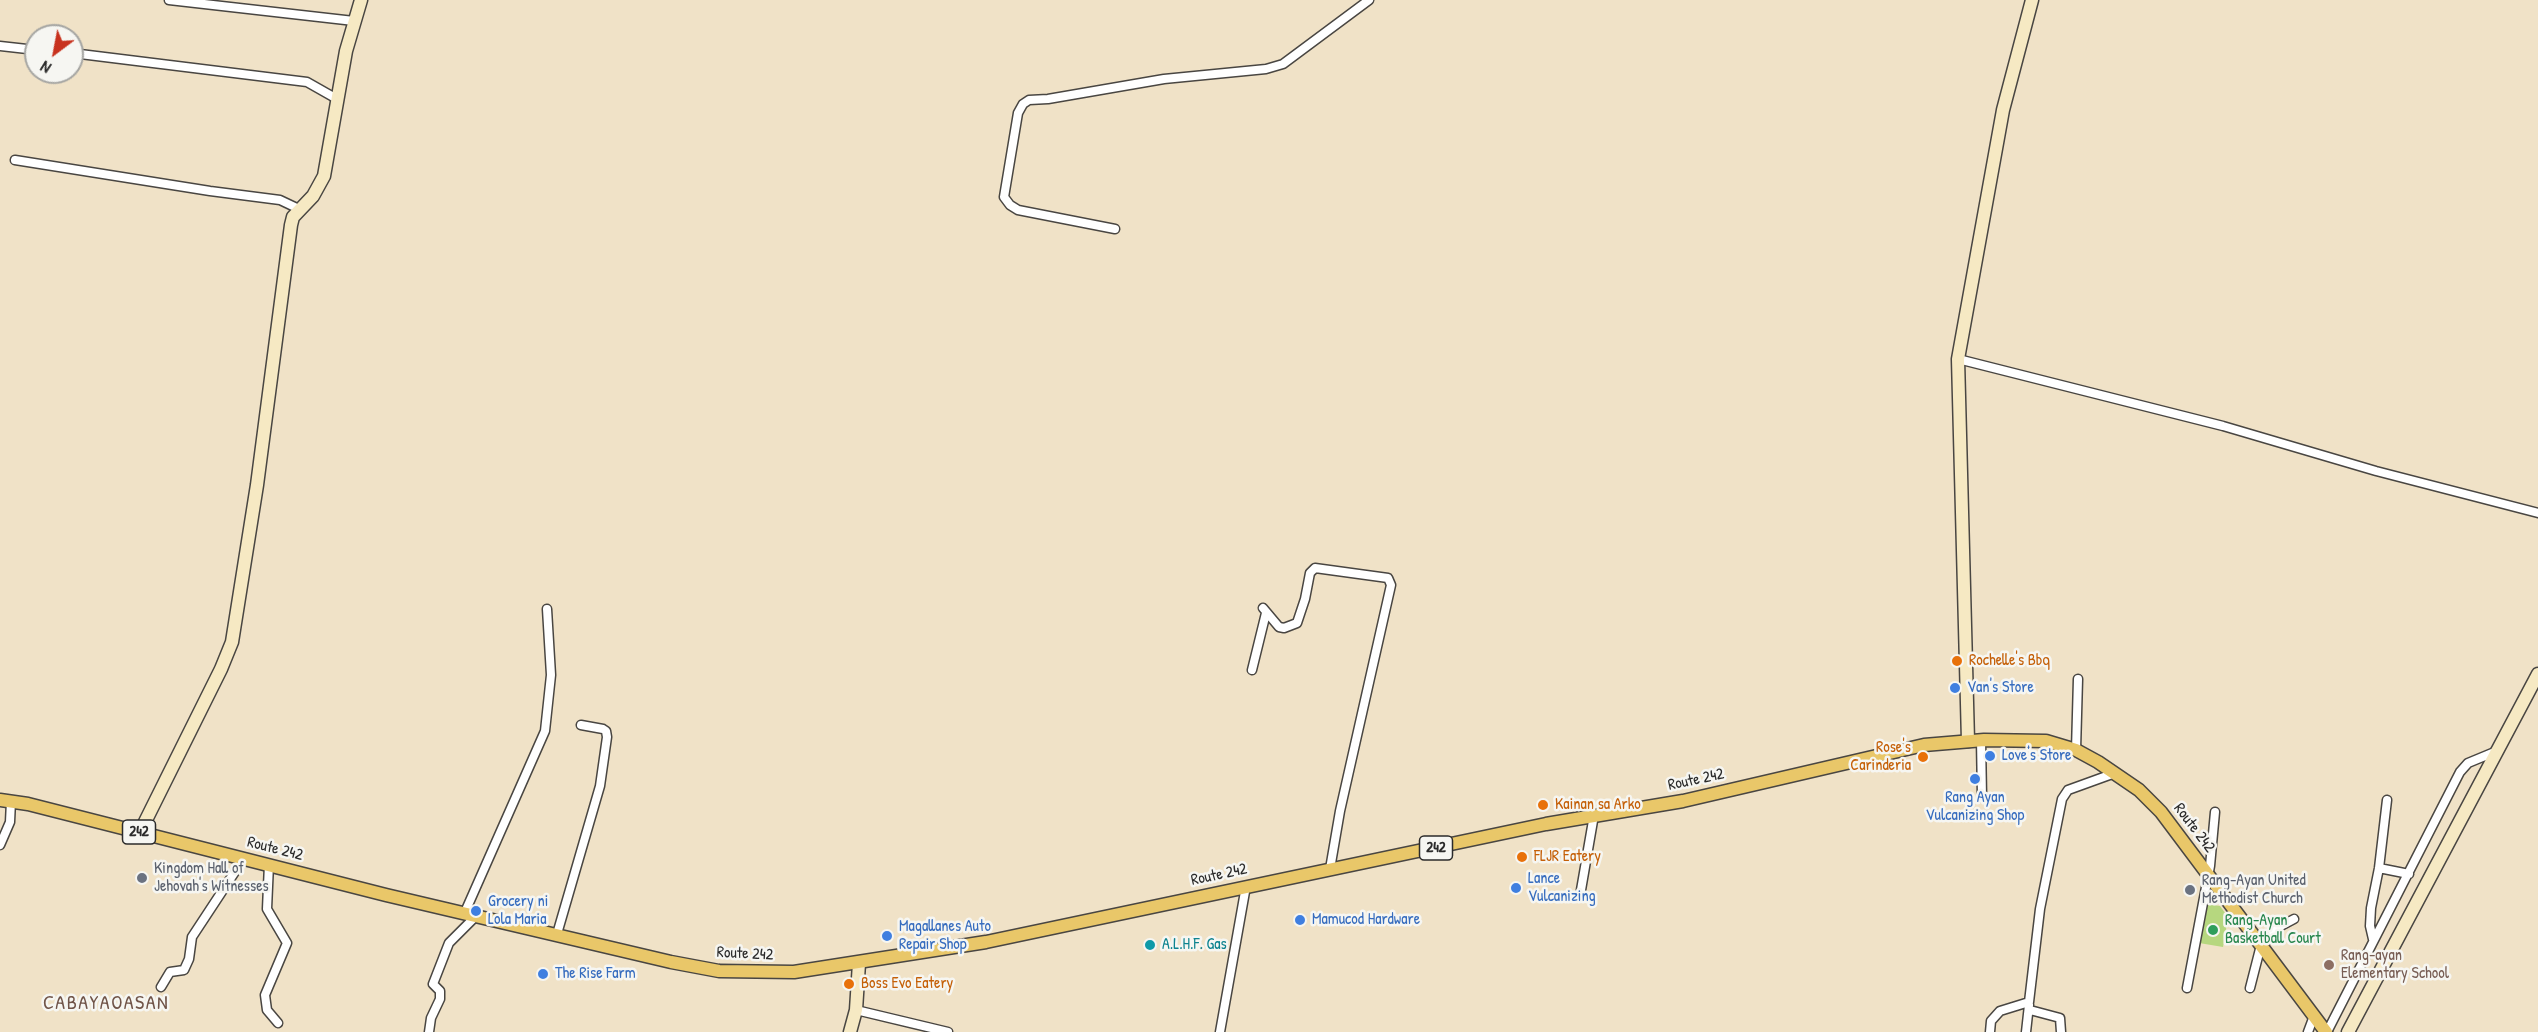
<!DOCTYPE html>
<html>
<head>
<meta charset="utf-8">
<style>
	body { margin:0 }
	#map { position:relative; width:2538px; height:1032px; overflow:hidden; background:#f0e2c7; font-family:"Patrick Hand",sans-serif }
	canvas { display:block }
	.north { position:absolute; left:24px; top:24px; width:60px; height:60px; box-sizing:border-box; background:#f6f6f2; border:2px solid #a5a5a2; border-radius:50%; rotate:212deg; font-size:16px; font-weight:700; line-height:24px; text-align:center; color:#2b2b2b }
	.north::after { content:''; display:block; margin:auto; width:21px; height:27px; background:#c8321e; clip-path:polygon(50% 0,100% 100%,50% 72%,0 100%) }
</style>
</head>
<body>
<div id="map">
<canvas width="2538" height="1032"></canvas>
<div class="north">N</div>
</div>
<script>
const context = document.querySelector('canvas').getContext('2d');
context.lineJoin = 'round';
function fill(path, color) { context.fillStyle = color; context.fill(path, 'evenodd'); }
const toPath = rows => new Path2D(rows.map(r => 'M' + r).join(''));
function strokePath(path, color, width, dash) { context.strokeStyle = color; context.lineWidth = width; context.lineCap = dash ? 'butt' : 'round'; context.setLineDash(dash || []); context.stroke(path); }
function write(font, color, halo, rows, align = 'center') {
  context.font = font + ' "Patrick Hand",sans-serif'; context.lineWidth = 5; context.setLineDash([]); context.textBaseline = 'middle'; context.strokeStyle = halo; context.fillStyle = color; for (const [text, x, y, turn = 0] of rows) {
    context.save(); context.translate(x, y); context.rotate((+turn || 0) * Math.PI / 180); context.textAlign = isNaN(turn) ? turn : align; if (halo) context.strokeText(text, 0, 0); context.fillText(text, 0, 0); context.restore();
  }
}
fill(toPath([
	[2205,904,2220,906,2228,917,2223,947,2199,943]
]), '#b6d77f');
const street = toPath([
	[169,0,354,21],
	[0,46,36,50],
	[72,53,307,82,337,99],
	[15,160,210,191,280,200,299,209],
	[1115,229,1018,210,1010,205,1004,197,1018,113,1023,104,1029,100,1048,99,1164,79,1266,69,1283,64,1369,0],
	[1958,359,2223,426,2376,471,2538,513],
	[1263,608,1279,627,1284,628,1297,623,1305,599,1310,573,1315,568,1388,578,1391,585,1340,811,1330,869],
	[1252,670,1266,613],
	[1981,740,1982,797],
	[2076,750,2078,679],
	[0,845,10,822,11,801],
	[269,864,267,909,287,943,265,995,267,1010,278,1023],
	[2379,868,2409,874],
	[1581,890,1594,815],
	[465,912,545,731,551,675,547,609],
	[557,934,600,786,607,737,606,731,603,729,581,725],
	[2373,939,2370,926,2371,908,2379,868,2387,800],
	[2262,946,2277,928,2294,919],
	[161,987,170,972,184,970,189,959,192,937,244,858],
	[2187,988,2210,866,2215,812],
	[2250,988,2261,945],
	[856,1010,948,1032],
	[2030,1010,2060,1018,2061,1032],
	[429,1032,431,1018,440,999,440,991,433,984,449,943,477,915],
	[1220,1032,1246,886],
	[1990,1032,1991,1021,2000,1011,2029,1002,2040,909,2062,799,2068,790,2115,773],
	[2026,1032,2029,1005],
	[2308,1032,2314,1016],
	[2327,1032,2460,772,2468,763,2497,751]
]);
const secondary = toPath([
	[1968,741,1958,359,2003,110,2032,0],
	[140,832,221,669,232,642,257,485,291,225,293,217,313,196,324,176,346,51,361,0],
	[850,1032,856,1010,859,963],
	[2348,1032,2538,674]
]);
const primary = toPath([
	[0,800,28,804,386,895,671,962,719,971,794,972,986,942,1546,824,1683,801,1924,745,1984,740,2046,741,2076,750,2098,762,2139,790,2161,812,2326,1032]
]);
strokePath(street, '#494642', 11);
strokePath(secondary, '#494642', 15);
strokePath(primary, '#494642', 15);
strokePath(street, '#fff', 8);
strokePath(secondary, '#f6e9c3', 12);
strokePath(primary, '#e9c769', 12);
for (const [x, y, r, color] of [
	[1957,661,6,"#e8710a"],
	[1955,688,6,"#3f7fe0"],
	[1990,756,6,"#3f7fe0"],
	[1923,757,6,"#e8710a"],
	[1975,779,6,"#3f7fe0"],
	[1543,805,6,"#e8710a"],
	[1522,857,6,"#e8710a"],
	[142,878,6,"#6b7280"],
	[1516,888,6,"#3f7fe0"],
	[2190,890,6,"#6b7280"],
	[476,911,6,"#3f7fe0"],
	[1300,920,6,"#3f7fe0"],
	[2213,930,6,"#2e9e5b"],
	[887,936,6,"#3f7fe0"],
	[1150,945,6,"#0f9aa8"],
	[2329,965,6,"#8d6e63"],
	[543,974,6,"#3f7fe0"],
	[849,984,6,"#e8710a"]
]) { const dot = new Path2D(); dot.arc(x, y, r, 0, 2 * Math.PI); context.fillStyle = color; context.fill(dot); strokePath(dot, '#f6f6f2', 2); }
for (const [x, y, w] of [
	[139,832,33],
	[1436,848,33]
]) { const box = new Path2D(); box.roundRect(x - w / 2, y - 12, w, 24, 4.5); context.fillStyle = '#f6f6f2'; context.fill(box); strokePath(box, '#2b2b2b', 1.5); }
write('bold 15px', '#2b2b2b', null, [
	["242",139,832],
	["242",1436,848]
]);
write('16px', '#c56008', '#f6f6f2', [
	["Rochelle's Bbq",1969,661],
	["Rose's",1911,748,"right"],
	["Carinderia",1911,766,"right"],
	["Kainan sa Arko",1555,805],
	["FLJR Eatery",1534,857],
	["Boss Evo Eatery",861,984]
], 'left');
write('16px', '#366cbe', '#f6f6f2', [
	["Van's Store",1967,688],
	["Love's Store",2002,756],
	["Rang Ayan",1975,798,"center"],
	["Vulcanizing Shop",1975,816,"center"],
	["Lance",1528,879],
	["Vulcanizing",1528,897],
	["Grocery ni",488,902],
	["Lola Maria",488,920],
	["Mamucod Hardware",1312,920],
	["Magallanes Auto",899,927],
	["Repair Shop",899,945],
	["The Rise Farm",555,974]
], 'left');
write('16px', '#2b2b2b', '#f6f6f2', [
	["Route 242",1696,780,-12],
	["Route 242",2194,828,53],
	["Route 242",275,849,14],
	["Route 242",1219,875,-12],
	["Route 242",745,954,3]
]);
write('16px', '#5b616d', '#f6f6f2', [
	["Kingdom Hall of",154,869],
	["Jehovah's Witnesses",154,887],
	["Rang-Ayan United",2202,881],
	["Methodist Church",2202,899]
], 'left');
write('16px', '#27864d', '#f6f6f2', [
	["Rang-Ayan",2225,921],
	["Basketball Court",2225,939]
], 'left');
write('16px', '#0d838f', '#f6f6f2', [
	["A.L.H.F. Gas",1162,945]
], 'left');
write('16px', '#785e54', '#f6f6f2', [
	["Rang-ayan",2341,956],
	["Elementary School",2341,974]
], 'left');
context.letterSpacing = '1.5px';
write('20px', '#705448', '#f6f6f2', [
	["CABAYAOASAN",106,1004]
]);
context.letterSpacing = '0px';
</script>
</body>
</html>
